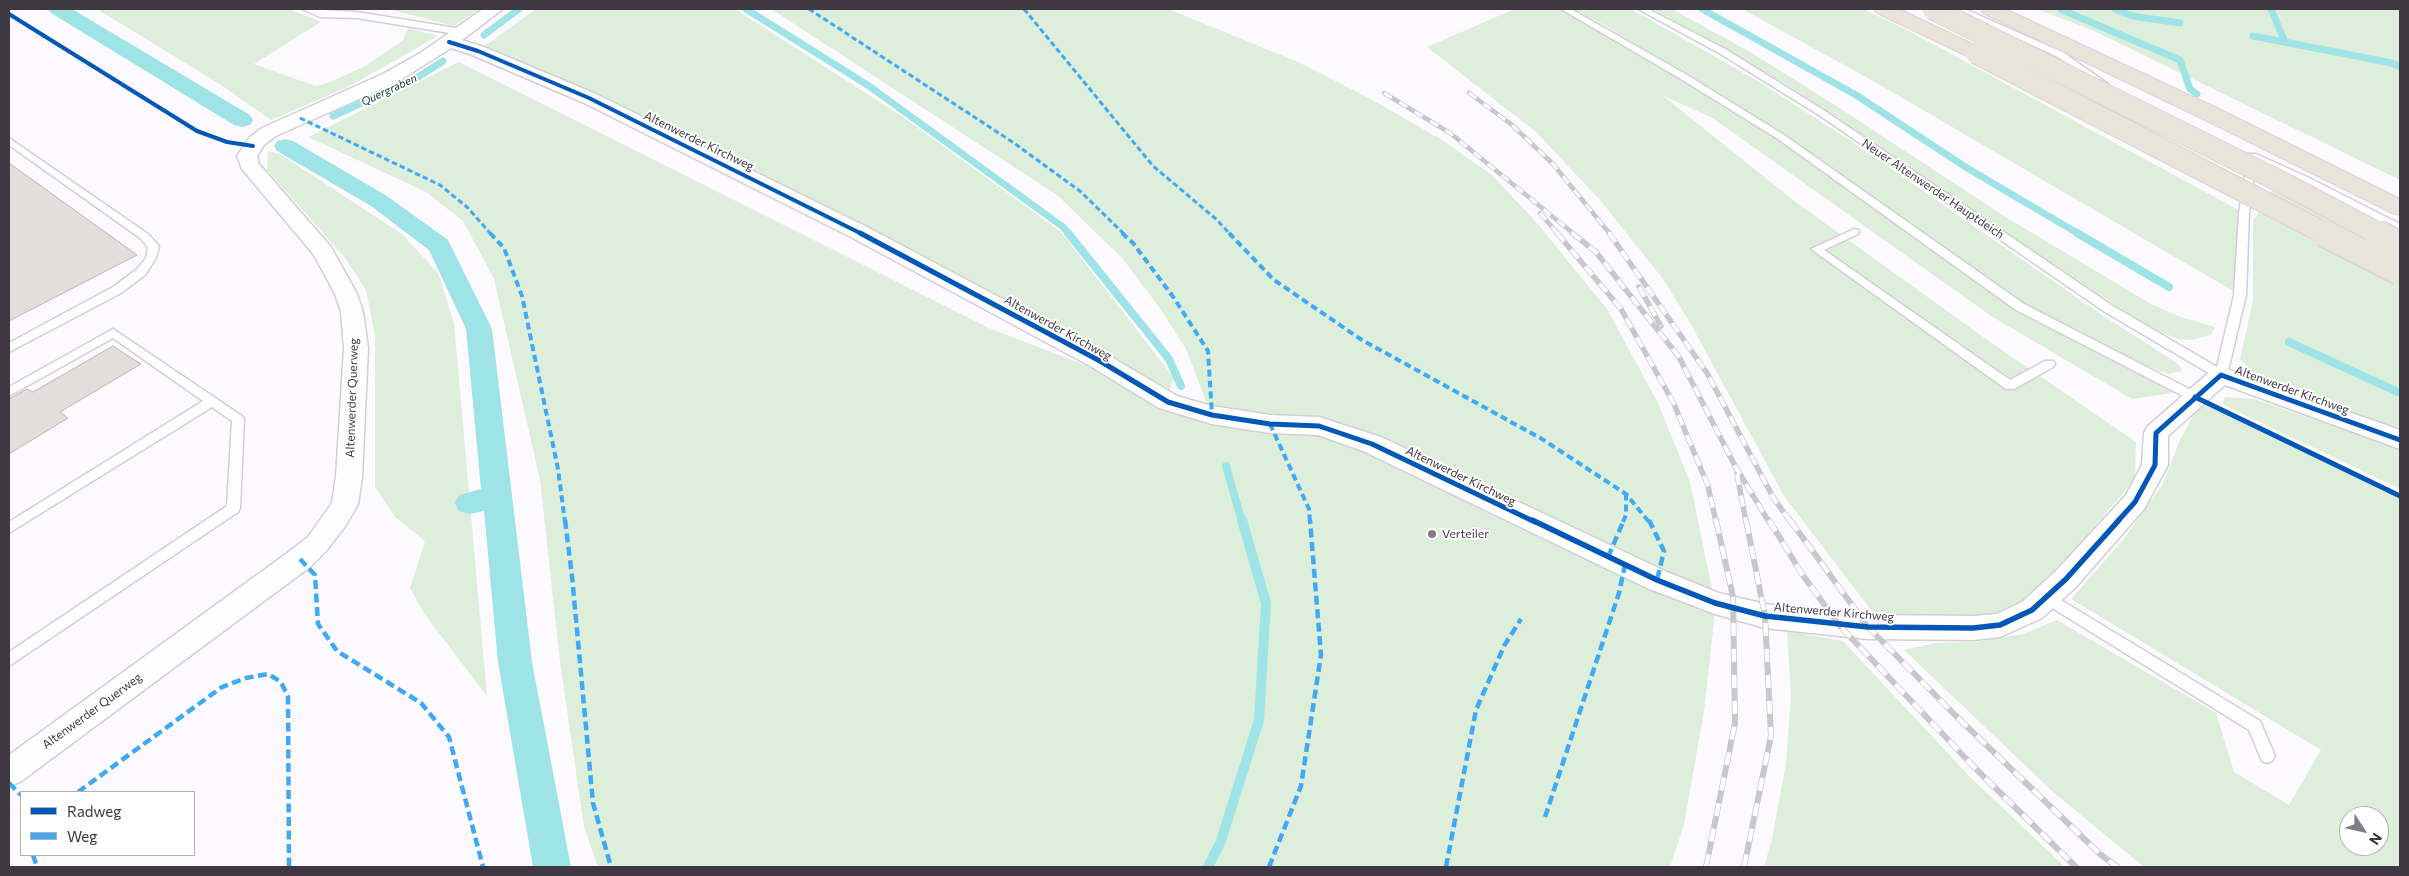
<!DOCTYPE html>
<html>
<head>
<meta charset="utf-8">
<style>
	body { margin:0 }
	#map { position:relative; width:2409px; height:876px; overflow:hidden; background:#fcfafe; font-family:Commissioner,sans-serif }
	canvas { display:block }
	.frame { position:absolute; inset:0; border:10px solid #3f3843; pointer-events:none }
	.legend { position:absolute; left:20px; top:791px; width:175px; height:65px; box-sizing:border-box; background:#fff; border:1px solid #b2afb4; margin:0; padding:6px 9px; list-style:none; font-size:15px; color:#3f3843 }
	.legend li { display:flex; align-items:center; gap:10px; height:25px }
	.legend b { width:25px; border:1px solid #b2afb4 }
	.north { position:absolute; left:2339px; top:806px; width:50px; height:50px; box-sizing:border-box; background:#fff; border:1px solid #b2afb4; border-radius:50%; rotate:125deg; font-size:14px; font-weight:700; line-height:20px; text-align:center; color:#3f3843 }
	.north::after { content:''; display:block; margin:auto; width:18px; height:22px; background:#817c84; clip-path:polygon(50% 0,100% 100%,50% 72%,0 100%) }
</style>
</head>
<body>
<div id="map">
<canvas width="2409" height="876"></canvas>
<div class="frame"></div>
<ul class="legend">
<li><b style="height:6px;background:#0057b8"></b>Radweg</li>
<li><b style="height:6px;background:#3fa9f5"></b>Weg</li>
</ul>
<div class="north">N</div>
</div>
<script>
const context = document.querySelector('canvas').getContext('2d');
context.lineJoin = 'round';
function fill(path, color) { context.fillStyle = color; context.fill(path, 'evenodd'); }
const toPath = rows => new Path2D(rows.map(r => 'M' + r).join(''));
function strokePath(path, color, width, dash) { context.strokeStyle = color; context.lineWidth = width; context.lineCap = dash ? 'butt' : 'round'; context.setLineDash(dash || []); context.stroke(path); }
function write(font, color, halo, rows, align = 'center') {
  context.font = font + ' Commissioner,sans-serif'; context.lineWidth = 4; context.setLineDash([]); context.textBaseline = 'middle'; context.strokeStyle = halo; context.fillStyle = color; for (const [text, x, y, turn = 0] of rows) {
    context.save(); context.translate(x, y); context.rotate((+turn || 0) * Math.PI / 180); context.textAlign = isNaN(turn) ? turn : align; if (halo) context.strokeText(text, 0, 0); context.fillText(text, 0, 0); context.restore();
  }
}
fill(toPath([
	[97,9,289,9,321,22,254,64,316,86,333,81,367,65,403,40,408,28,438,36,348,87,271,120,221,85],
	[387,9,480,9,454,26],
	[536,9,735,9,903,117,1061,232,1174,378,1169,391,1021,310,591,95,485,46],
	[771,9,1168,9,1298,62,1369,98,1439,138,1492,175,1537,223,1607,309,1658,403,1690,482,1715,603,1714,622,1704,711,1684,825,1670,867,598,867,584,827,560,662,540,480,494,279,463,221,426,192,308,137,459,62,989,328,1211,414,1186,349,1159,307,1123,259,1057,195],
	[1510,9,1565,9,1684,77,1781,137,2020,307,2180,392,2132,399,1991,316,1714,119,1662,95,1797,203,1986,339,2136,442,2135,479,2068,558,2023,600,1996,618,1930,620,1874,614,1784,496,1689,321,1663,279,1600,200,1536,132,1427,47,1512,10],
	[1573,9,1631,9,1761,83,1854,143,2102,315,2174,361,2180,366,2182,371,2169,374,2147,366,2023,304,1722,96,1604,25],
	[1653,9,1672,9,1752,53,1835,105,2004,216,2151,304,2181,317,2215,327,2211,335,2191,340,2178,339,2152,329,1969,209,1787,85],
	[1742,9,1863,9,1907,30,2244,213,2240,295,1875,82],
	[2037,9,2400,9,2400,180,2092,30],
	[268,151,280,154,402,234,438,273,454,323,487,696,425,615,410,588,425,541,395,517,375,487,375,336,366,290,345,258,267,170],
	[2281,177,2313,187,2400,233,2400,431,2285,393,2259,380,2240,359,2253,300,2253,221],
	[2225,397,2254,399,2400,449,2400,489,2222,404],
	[2200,402,2400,497,2400,867,2144,867,2053,792,1904,650,1935,643,1976,642,2023,634,2057,620,2216,713,2234,772,2289,805,2321,750,2071,599,2122,541,2163,484,2179,442],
	[2349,816,2379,816,2379,846,2349,846],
	[1787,631,1843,641,1971,778,2065,867,1764,867,1772,839,1786,763,1791,695]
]), '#ddefdb');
strokePath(toPath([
	[746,9,869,86,1063,227,1069,234],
	[1702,9,1856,95,1967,168,2079,234],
	[2115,9,2132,16,2180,23],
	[2271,9,2285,42],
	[2062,10,2180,60,2190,89,2197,94],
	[484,35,519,9],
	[2253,36,2392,63,2400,67],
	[333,116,415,79,443,61]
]), '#9ee4e6', 7);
strokePath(toPath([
	[1068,233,1169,359,1181,386],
	[2077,233,2169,287],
	[2289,342,2400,393],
	[1226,466,1242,522]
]), '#9ee4e6', 8);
strokePath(toPath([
	[1208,867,1221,841,1259,720,1266,603,1242,520]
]), '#9ee4e6', 10);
fill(toPath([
	[48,9,72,9,250,115,253,120,250,125,242,127,234,125,51,13,48,9],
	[285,139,293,141,387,196,448,240,492,329,532,662,571,867,533,867,498,662,484,511,470,514,459,511,455,503,459,495,481,489,466,329,429,250,371,206,277,151,274,146,277,141,285,139]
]), '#9ee4e6');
const building = toPath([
	[9,163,137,255,9,321,9,163],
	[113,346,141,364,60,412,68,418,9,454,9,399,27,389,33,392,113,346]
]);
fill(building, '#e4dddc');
strokePath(building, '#bbb4b3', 1);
const service = toPath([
	[302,9,357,12,462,29,466,32,462,35,357,18,320,17,302,9],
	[1561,9,1571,9,1687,75,1784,135,2024,304,2199,394,2201,397,2199,400,2191,400,2016,310,1778,139,1681,79,1561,9],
	[1638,9,1648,9,1725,49,1825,111,2113,306,2217,367,2234,295,2239,213,2248,154,2256,154,2307,177,2400,224,2400,231,2256,162,2249,213,2246,295,2227,375,2225,378,2217,378,2105,312,1819,115,1719,53,1638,9],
	[1954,9,1965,9,2064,53,2108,84,2106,86,2100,86,2058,57,1954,9],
	[9,138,148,234,159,246,156,258,145,275,121,293,9,352,9,343,113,287,137,269,146,258,148,247,140,238,9,145,9,138],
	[1854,229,1858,230,1859,232,1858,234,1824,250,2010,380,2045,361,2053,361,2055,364,2053,367,2014,389,2006,389,1811,249,1854,229],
	[113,329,242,416,244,419,240,508,238,512,9,666,9,652,227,506,232,421,212,407,9,533,9,522,203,401,113,338,9,396,9,387,113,329],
	[2046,591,2260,721,2275,756,2272,761,2267,763,2262,761,2249,730,2041,601,2039,597,2041,593,2046,591]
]);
const minor = toPath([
	[483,9,503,9,462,40,484,47,596,94,865,226,1108,355,1177,396,1212,406,1270,415,1319,417,1381,437,1667,572,1719,593,1765,604,1868,615,1973,616,1997,614,2022,602,2056,571,2126,495,2142,465,2144,433,2147,427,2213,369,2221,367,2400,430,2400,449,2225,385,2168,436,2168,465,2144,509,2076,587,2042,618,2000,637,1973,640,1868,639,1765,628,1715,614,1647,588,1363,451,1318,435,1270,433,1212,424,1159,408,1092,367,849,236,582,102,472,55,451,48,397,82,276,136,264,145,257,156,259,164,331,247,357,294,363,312,368,348,362,477,358,504,346,525,326,551,310,567,20,782,9,786,9,755,290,551,308,537,332,503,336,477,344,348,341,312,335,294,314,255,242,169,237,156,250,137,262,128,383,74,422,52,483,9]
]);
const motorway = toPath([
	[1874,9,1899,9,1983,49,1986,53,1983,57,1976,59,1969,57,1877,13,1874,9],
	[1981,9,2005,9,2217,108,2400,199,2400,215,2392,213,2201,118,1983,13,1981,9]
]);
strokePath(service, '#d2ced5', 3);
strokePath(minor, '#d2ced5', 3);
strokePath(motorway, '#d8d6d9', 2);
fill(service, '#fffeff');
fill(minor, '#fffeff');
fill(motorway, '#eae3d9');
const railFar2 = toPath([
	[1384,93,1450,133,1574,234],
	[1469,93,1511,124,1553,164,1610,234],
	[1540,213,1558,234]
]);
const railFar1 = toPath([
	[1557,233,1621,309,1674,404,1708,486,1716,522],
	[1572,233,1596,252,1679,357,1735,466,1769,522],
	[1609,233,1707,373,1774,499,1791,522],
	[1639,287,1661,326],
	[1737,474,1746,522]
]);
const rail = toPath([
	[1769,520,1802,574,1839,625,1974,767,2076,867],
	[1790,520,1868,627,1956,716,2100,854,2117,867],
	[1706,867,1735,723,1733,597,1716,520],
	[1744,867,1771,736,1765,616,1746,520]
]);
strokePath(railFar2, '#c8c7c9', 4.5);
strokePath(railFar1, '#c8c7c9', 5.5);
strokePath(rail, '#c8c7c9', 6);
strokePath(railFar2, '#fff', 3, [9]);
strokePath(railFar1, '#fff', 4, [11]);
strokePath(rail, '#fff', 4.5, [13]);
const motorwayBridgeFar1 = toPath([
	[1933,9,2289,186,2379,234],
	[1976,53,2326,234]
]);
const motorwayBridge = toPath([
	[2324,233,2400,272],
	[2377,233,2400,245]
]);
strokePath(motorwayBridgeFar1, '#d8d6d9', 23, []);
strokePath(motorwayBridge, '#d8d6d9', 29, []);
strokePath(motorwayBridgeFar1, '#eae3d9', 21);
strokePath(motorwayBridge, '#eae3d9', 26);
strokePath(toPath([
	[809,9,1014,143,1080,191,1124,234],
	[1024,9,1153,166,1216,219,1230,234],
	[300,118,440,185,467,207,491,234]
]), '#3fa9f5', 3, [5.5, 3]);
strokePath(toPath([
	[490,233,504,248,522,296,558,469,565,522],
	[1122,233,1133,243,1174,298,1208,351,1212,415],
	[1229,233,1274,280,1362,340,1542,439,1626,494,1649,522],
	[1270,424,1309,509,1310,522],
	[1623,522,1626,515,1626,494]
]), '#3fa9f5', 4, [7, 4]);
strokePath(toPath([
	[565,520,572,576,593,803,611,867],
	[1649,520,1664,551,1657,580],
	[1608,557,1624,520],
	[300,559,315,575,318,624,337,651,421,703,449,737,483,867],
	[9,783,21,795],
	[78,792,222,687,246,678,268,674,281,682,288,697,289,867],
	[1545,817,1619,593,1625,565],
	[33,855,37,867],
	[1269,867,1301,786,1321,655,1310,520],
	[1446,867,1476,710,1504,646,1521,619]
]), '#3fa9f5', 4.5, [9, 4.5]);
strokePath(toPath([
	[9,14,197,131,227,142,253,146],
	[449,42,478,51,589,98,862,234]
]), '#0057b8', 4);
strokePath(toPath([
	[860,233,1100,361,1168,402,1212,415,1270,424,1319,426,1372,444,1535,522],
	[2195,397,2400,496],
	[2117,522,2135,502,2155,465,2156,433,2221,375,2400,440]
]), '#0057b8', 5);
strokePath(toPath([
	[1532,520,1657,580,1715,603,1765,616,1868,627,1973,628,2000,625,2032,610,2066,579,2119,520]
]), '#0057b8', 5.5);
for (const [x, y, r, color] of [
	[1432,534,5,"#817c84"]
]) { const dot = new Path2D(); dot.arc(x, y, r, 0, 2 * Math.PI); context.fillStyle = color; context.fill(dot); strokePath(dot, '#fff', 2); }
write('italic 11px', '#033636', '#fff', [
	["Quergraben",389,90,-25]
]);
write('12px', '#3f3843', '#fff', [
	["Altenwerder Kirchweg",699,141,26],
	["Neuer Altenwerder Hauptdeich",1933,189,34],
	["Altenwerder Kirchweg",1058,328,29],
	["Altenwerder Kirchweg",2292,390,20],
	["Altenwerder Querweg",352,398,-88],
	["Altenwerder Kirchweg",1461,476,26],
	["Altenwerder Kirchweg",1834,612,5],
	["Altenwerder Querweg",92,711,-36]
]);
write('12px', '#3f3843', '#fff', [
	["Verteiler",1442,534]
], 'left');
</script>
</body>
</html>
